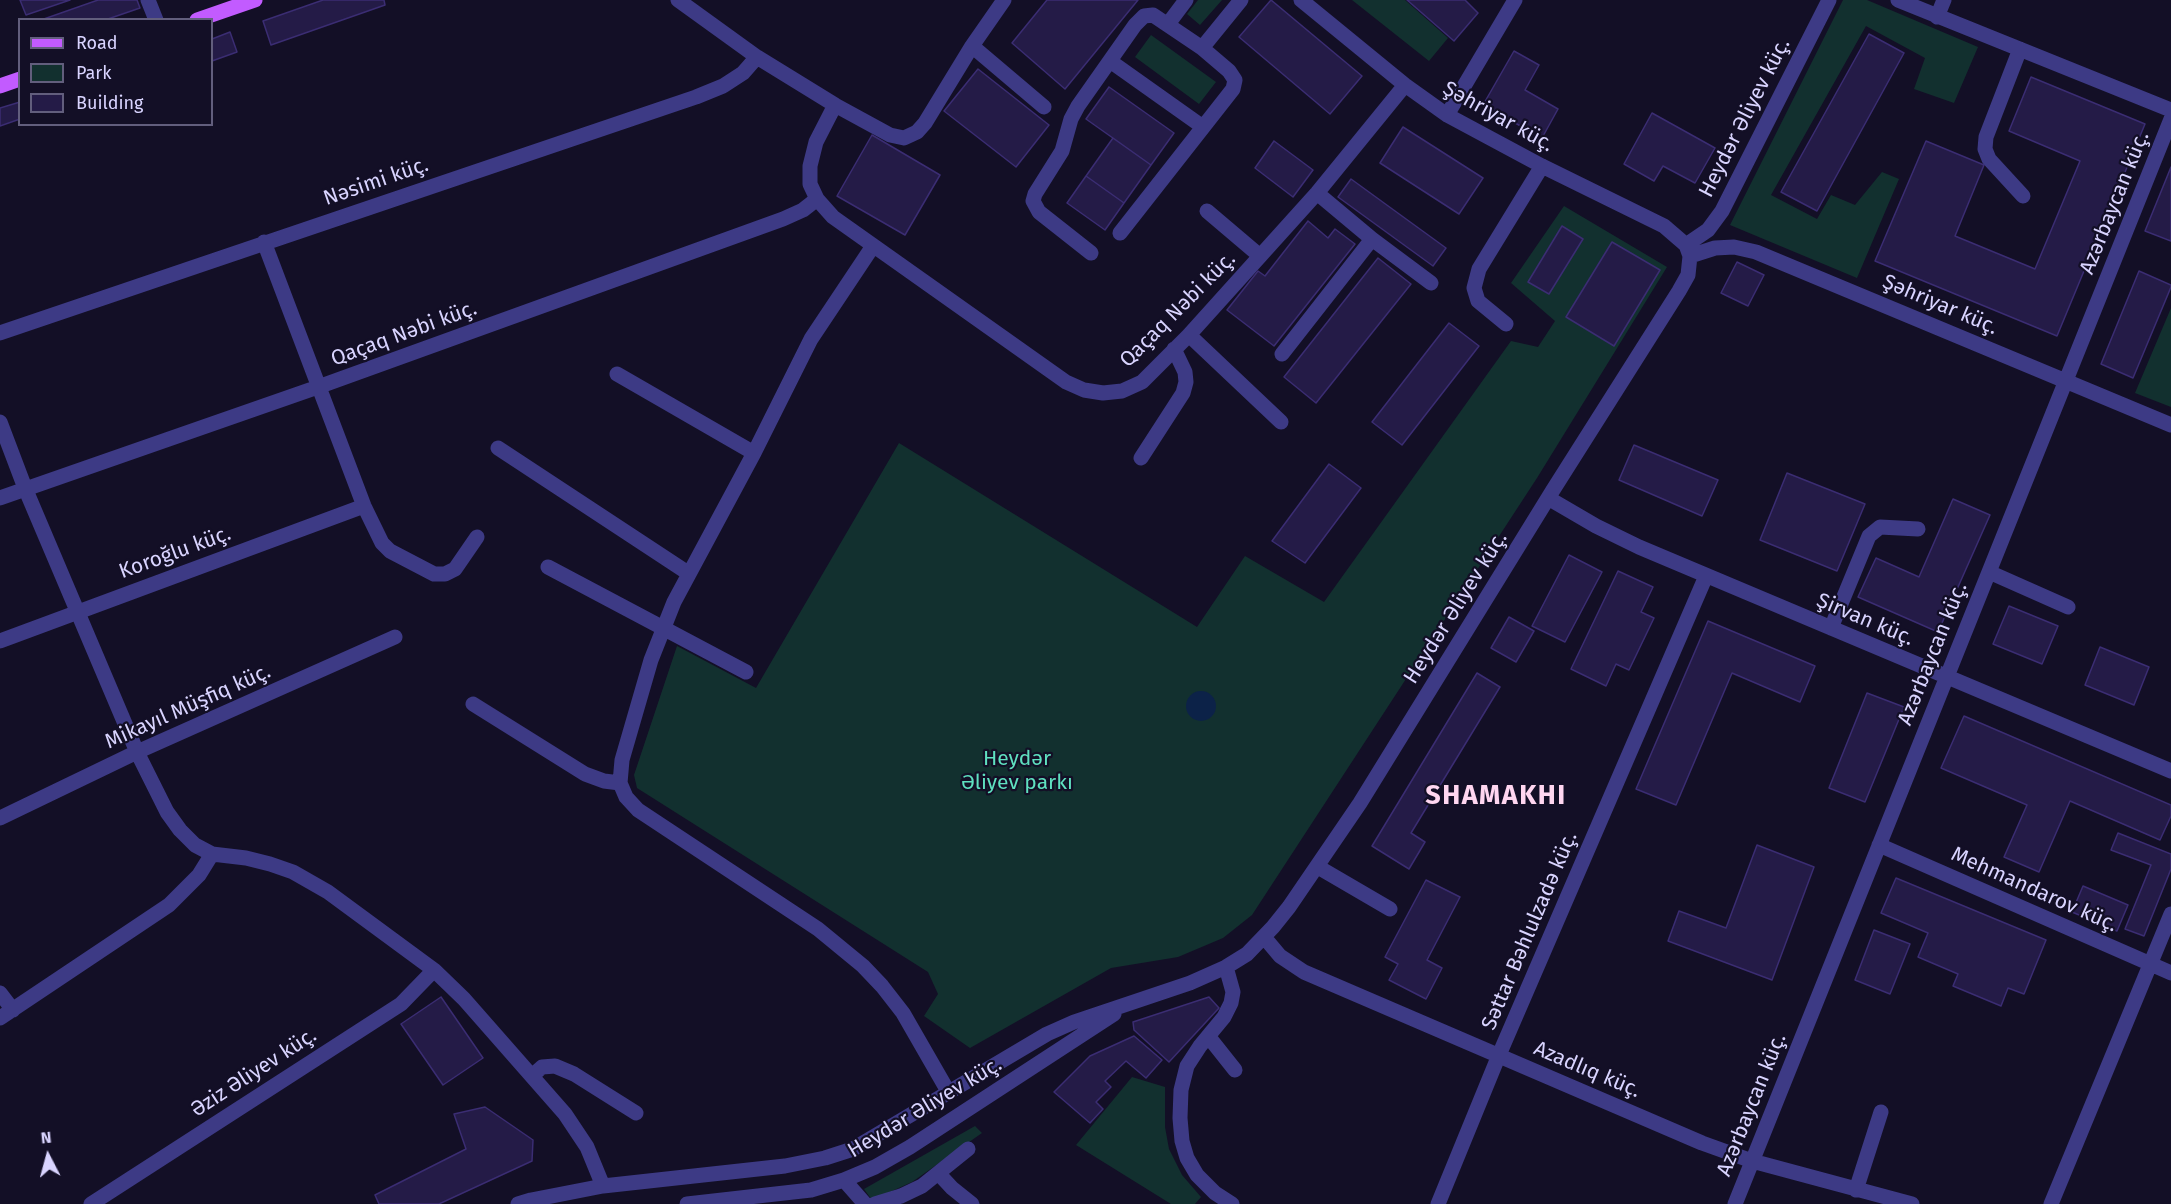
<!DOCTYPE html>
<html>
<head>
<meta charset="utf-8">
<style>
	body { margin:0 }
	#map { position:relative; width:2171px; height:1204px; overflow:hidden; background:#130f26; font-family:"Fira Sans",sans-serif }
	canvas { display:block }
	.legend { position:absolute; left:18px; top:18px; width:195px; height:108px; box-sizing:border-box; background:#130f26; border:2px solid #625e7d; margin:0; padding:8px 10px; list-style:none; font-size:18px; color:#d9d4ff }
	.legend li { display:flex; align-items:center; gap:12px; height:30px }
	.legend b { width:30px; border:2px solid #625e7d }
	.north { position:absolute; left:18px; top:1126px; width:60px; height:60px; -webkit-text-stroke:4px #130f26; paint-order:stroke; rotate:354deg; font-size:16px; font-weight:700; line-height:24px; text-align:center; color:#d9d4ff }
	.north::after { content:''; display:block; margin:auto; width:21px; height:27px; background:#d9d4ff; clip-path:polygon(50% 0,100% 100%,50% 72%,0 100%) }
</style>
</head>
<body>
<div id="map">
<canvas width="2171" height="1204"></canvas>
<ul class="legend">
<li><b style="height:8px;background:#c25bff"></b>Road</li>
<li><b style="height:16px;background:#12302f"></b>Park</li>
<li><b style="height:16px;background:#241b47"></b>Building</li>
</ul>
<div class="north">N</div>
</div>
<script>
const context = document.querySelector('canvas').getContext('2d');
context.lineJoin = 'round';
function fill(path, color) { context.fillStyle = color; context.fill(path, 'evenodd'); }
const toPath = rows => new Path2D(rows.map(r => 'M' + r).join(''));
function strokePath(path, color, width, dash) { context.strokeStyle = color; context.lineWidth = width; context.lineCap = dash ? 'butt' : 'round'; context.setLineDash(dash || []); context.stroke(path); }
function write(font, color, halo, rows, align = 'center') {
  context.font = font + ' "Fira Sans",sans-serif'; context.lineWidth = 4.5; context.setLineDash([]); context.textBaseline = 'middle'; context.strokeStyle = halo; context.fillStyle = color; for (const [text, x, y, turn = 0] of rows) {
    context.save(); context.translate(x, y); context.rotate((+turn || 0) * Math.PI / 180); context.textAlign = isNaN(turn) ? turn : align; if (halo) context.strokeText(text, 0, 0); context.fillText(text, 0, 0); context.restore();
  }
}
fill(toPath([
	[1198,0,1222,0,1200,25,1187,14],
	[1352,0,1405,0,1448,38,1429,61],
	[1843,0,1867,0,1978,47,1954,103,1914,89,1925,58,1866,26,1771,195,1817,219,1831,195,1855,205,1882,172,1899,179,1857,278,1730,225],
	[1151,35,1216,82,1199,104,1135,57],
	[1564,206,1667,267,1537,478,1252,915,1223,938,1178,957,1111,968,970,1048,924,1016,938,994,928,972,637,788,634,775,677,646,756,688,899,443,1197,627,1245,556,1324,602,1511,341,1538,347,1555,321,1511,283],
	[2171,308,2171,407,2135,393],
	[1132,1077,1165,1087,1165,1127,1169,1149,1182,1175,1201,1197,1195,1204,1171,1204,1076,1145],
	[975,1126,982,1133,912,1182,872,1200,864,1189]
]), '#12302f');
fill(toPath([
	'1186 706a15 15 0 1 1 30 0a15 15 0 1 1-30 0Z'
]), '#0c2248');
const building = toPath([
	[20,0,70,0,26,15,20,0],
	[98,0,137,0,140,8,105,20,41,20,98,0],
	[323,0,384,0,385,5,271,45,263,21,323,0],
	[1047,0,1138,0,1065,89,1012,43,1047,0],
	[1271,0,1362,76,1330,114,1239,37,1271,0],
	[1407,0,1465,0,1478,13,1454,41,1407,0],
	[230,32,237,52,212,61,212,39,230,32],
	[1869,34,1904,53,1817,211,1781,192,1869,34],
	[1514,51,1539,65,1525,90,1558,109,1542,138,1483,105,1514,51],
	[978,69,1049,125,1016,167,944,111,978,69],
	[2031,77,2145,124,2057,336,1875,261,1926,141,1984,165,1955,236,2035,269,2080,161,2009,131,2031,77],
	[1109,87,1174,133,1151,165,1086,119,1109,87],
	[20,102,20,119,0,126,0,108,20,102],
	[1652,113,1715,148,1695,183,1663,166,1654,181,1624,164,1652,113],
	[1403,127,1483,178,1459,214,1380,163,1403,127],
	[872,135,940,175,905,235,837,196,872,135],
	[1113,138,1151,165,1124,203,1086,176,1113,138],
	[1274,141,1313,170,1293,197,1255,168,1274,141],
	[2171,167,2171,241,2145,231,2171,167],
	[1086,176,1124,203,1105,230,1067,203,1086,176],
	[1351,179,1446,248,1433,266,1338,197,1351,179],
	[1308,221,1328,238,1335,229,1355,244,1274,346,1227,310,1258,271,1265,276,1308,221],
	[1562,226,1583,239,1549,294,1528,282,1562,226],
	[1612,242,1660,270,1614,346,1566,317,1612,242],
	[1378,258,1411,284,1316,403,1284,377,1378,258],
	[1737,262,1764,275,1748,306,1721,293,1737,262],
	[2139,271,2171,285,2171,287,2133,378,2101,364,2139,271],
	[1449,323,1479,346,1402,445,1372,422,1449,323],
	[1634,445,1718,480,1702,516,1619,480,1634,445],
	[1329,464,1361,488,1305,563,1272,541,1329,464],
	[1787,473,1865,504,1837,571,1760,540,1787,473],
	[1953,499,1990,515,1938,632,1858,597,1876,558,1919,577,1953,499],
	[1569,555,1602,572,1565,642,1532,626,1569,555],
	[1618,571,1653,587,1641,612,1654,618,1629,670,1616,664,1606,686,1571,669,1618,571],
	[2009,606,2058,626,2042,664,1993,644,2009,606],
	[1509,617,1534,631,1516,662,1491,648,1509,617],
	[1708,621,1815,666,1800,702,1732,673,1676,805,1636,789,1708,621],
	[2100,647,2149,667,2134,705,2085,685,2100,647],
	[1477,673,1500,687,1411,833,1425,842,1409,869,1372,846,1477,673],
	[1867,693,1904,707,1865,802,1829,788,1867,693],
	[1964,716,2171,805,2171,816,2160,840,2070,801,2039,872,2004,857,2027,805,1941,768,1964,716],
	[2118,833,2171,854,2171,869,2144,936,2125,929,2151,865,2111,850,2118,833],
	[1757,845,1814,867,1772,980,1668,941,1679,911,1726,928,1757,845],
	[1896,878,2046,940,2024,994,2008,988,2001,1006,1953,986,1958,974,1918,957,1928,933,1881,913,1896,878],
	[1426,880,1460,897,1427,960,1442,968,1426,999,1389,980,1398,964,1385,957,1426,880],
	[2083,886,2128,905,2117,931,2072,912,2083,886],
	[1874,930,1910,944,1890,994,1855,980,1874,930],
	[441,997,483,1058,443,1085,401,1024,441,997],
	[1209,997,1219,1008,1169,1062,1134,1030,1133,1022,1209,997],
	[1134,1036,1162,1060,1146,1078,1126,1061,1105,1081,1111,1087,1096,1102,1103,1109,1090,1123,1054,1092,1090,1056,1134,1036],
	[485,1107,533,1140,532,1161,439,1204,379,1204,375,1195,466,1149,454,1114,485,1107]
]);
fill(building, '#241b47');
strokePath(building, '#3b2d73', 1.5);
strokePath(toPath([
	[148,0,156,20],
	[678,0,757,57,835,105,816,142,810,166,810,184,817,199,833,217,1066,382,1084,390,1103,393,1122,391,1142,382,1189,335,1317,193,1405,85],
	[1898,0,2171,110],
	[1937,17,1944,0],
	[1168,24,1186,0],
	[972,46,1044,107],
	[1202,48,1241,0],
	[2020,49,1986,137,1985,149,1989,159,2023,196],
	[1110,61,1203,127],
	[835,105,890,135,904,138,917,132,925,123,972,46,1004,0],
	[1447,115,1515,0],
	[1317,193,1372,239,1431,283],
	[1207,211,1260,256],
	[264,242,364,506,382,543,390,551,434,574,445,574,455,569,477,537],
	[1686,245,1708,230,1722,211,1829,0],
	[873,246,811,339,754,453,674,602,651,660,622,760,620,783,626,797,638,810,818,929,863,966,882,986,903,1013,949,1093],
	[1091,253,1039,212,1033,201,1035,194,1062,151,1071,119,1078,106,1135,25,1144,16,1153,15,1202,48,1229,71,1235,80,1233,89,1120,233],
	[1690,256,1715,248,1734,247,1756,252,2171,425],
	[1506,324,1478,301,1474,288,1479,269,1542,166],
	[0,333,696,97,723,86,743,73,757,57],
	[1189,335,1281,422],
	[1282,354,1372,239],
	[617,374,754,453],
	[0,422,25,488,137,752,167,812,180,830,195,845,212,854,246,858,270,864,293,872,328,892,434,970,464,999,565,1114,587,1147,603,1186],
	[498,448,688,573],
	[1141,458,1183,393,1186,382,1185,372,1174,349],
	[0,498,318,387,783,219,803,210,817,199],
	[1548,498,1596,526,1639,547,2171,771],
	[548,567,746,672],
	[1989,572,2068,607],
	[1831,628,1869,536,1880,527,1918,529],
	[0,641,364,506],
	[473,704,585,774,604,781,620,783],
	[0,818,137,752,395,637],
	[1879,845,2171,973],
	[1318,867,1390,909],
	[1264,937,1280,956,1304,972,1702,1143,1752,1161,1912,1204],
	[1226,967,1233,992,1231,1003,1224,1017,1200,1046,1187,1066,1181,1090,1180,1118,1182,1141,1187,1158,1197,1175,1215,1193,1232,1204],
	[0,993,13,1010],
	[0,1018,169,905,199,875,212,854],
	[1208,1036,1235,1070],
	[532,1076,542,1067,555,1066,574,1074,636,1113],
	[939,1174,952,1188,972,1204],
	[844,1180,865,1204],
	[1856,1190,1881,1112],
	[91,1204,401,1004,434,970],
	[518,1204,531,1200,603,1186,785,1166,825,1158,853,1149,1047,1034,1074,1022,1190,983,1226,967,1247,954,1273,927,1289,907,1360,803,1553,490,1679,291,1688,275,1690,256,1686,245,1664,226,1542,166,1447,115,1405,85,1301,0],
	[687,1204,811,1190,844,1180,875,1167,910,1147,1114,1014],
	[875,1204,901,1196,922,1186,968,1149],
	[1438,1204,1499,1055,1706,576],
	[1735,1204,2171,119],
	[2051,1204,2171,914]
]), '#3d3a85', 15);
strokePath(toPath([
	[197,20,255,0],
	[0,86,20,79]
]), '#c25bff', 15);
write('21px', '#d9d4ff', '#130f26', [
	["Şəhriyar küç.",1498,117,29],
	["Heydər Əliyev küç.",1745,118,-63],
	["Nəsimi küç.",376,182,-19],
	["Azərbaycan küç.",2115,203,-68],
	["Şəhriyar küç.",1940,305,23],
	["Qaçaq Nəbi küç.",1178,310,-45],
	["Qaçaq Nəbi küç.",404,334,-20],
	["Koroğlu küç.",175,553,-20],
	["Heydər Əliyev küç.",1456,608,-58],
	["Şirvan küç.",1865,620,23],
	["Azərbaycan küç.",1933,654,-68],
	["Mikayıl Müşfiq küç.",188,707,-24],
	["Mehmandarov küç.",2034,890,24],
	["Səttar Bəhlulzadə küç.",1530,931,-67],
	["Azadlıq küç.",1587,1070,23],
	["Əziz Əliyev küç.",254,1073,-33],
	["Azərbaycan küç.",1752,1105,-68],
	["Heydər Əliyev küç.",925,1108,-31]
]);
write('21px', '#5fe0c0', '#130f26', [
	["Heydər",1017,759],
	["Əliyev parkı",1017,783]
]);
context.letterSpacing = '1.5px';
write('bold 27px', '#ffd6f0', '#130f26', [
	["SHAMAKHI",1496,796]
]);
context.letterSpacing = '0px';
</script>
</body>
</html>
